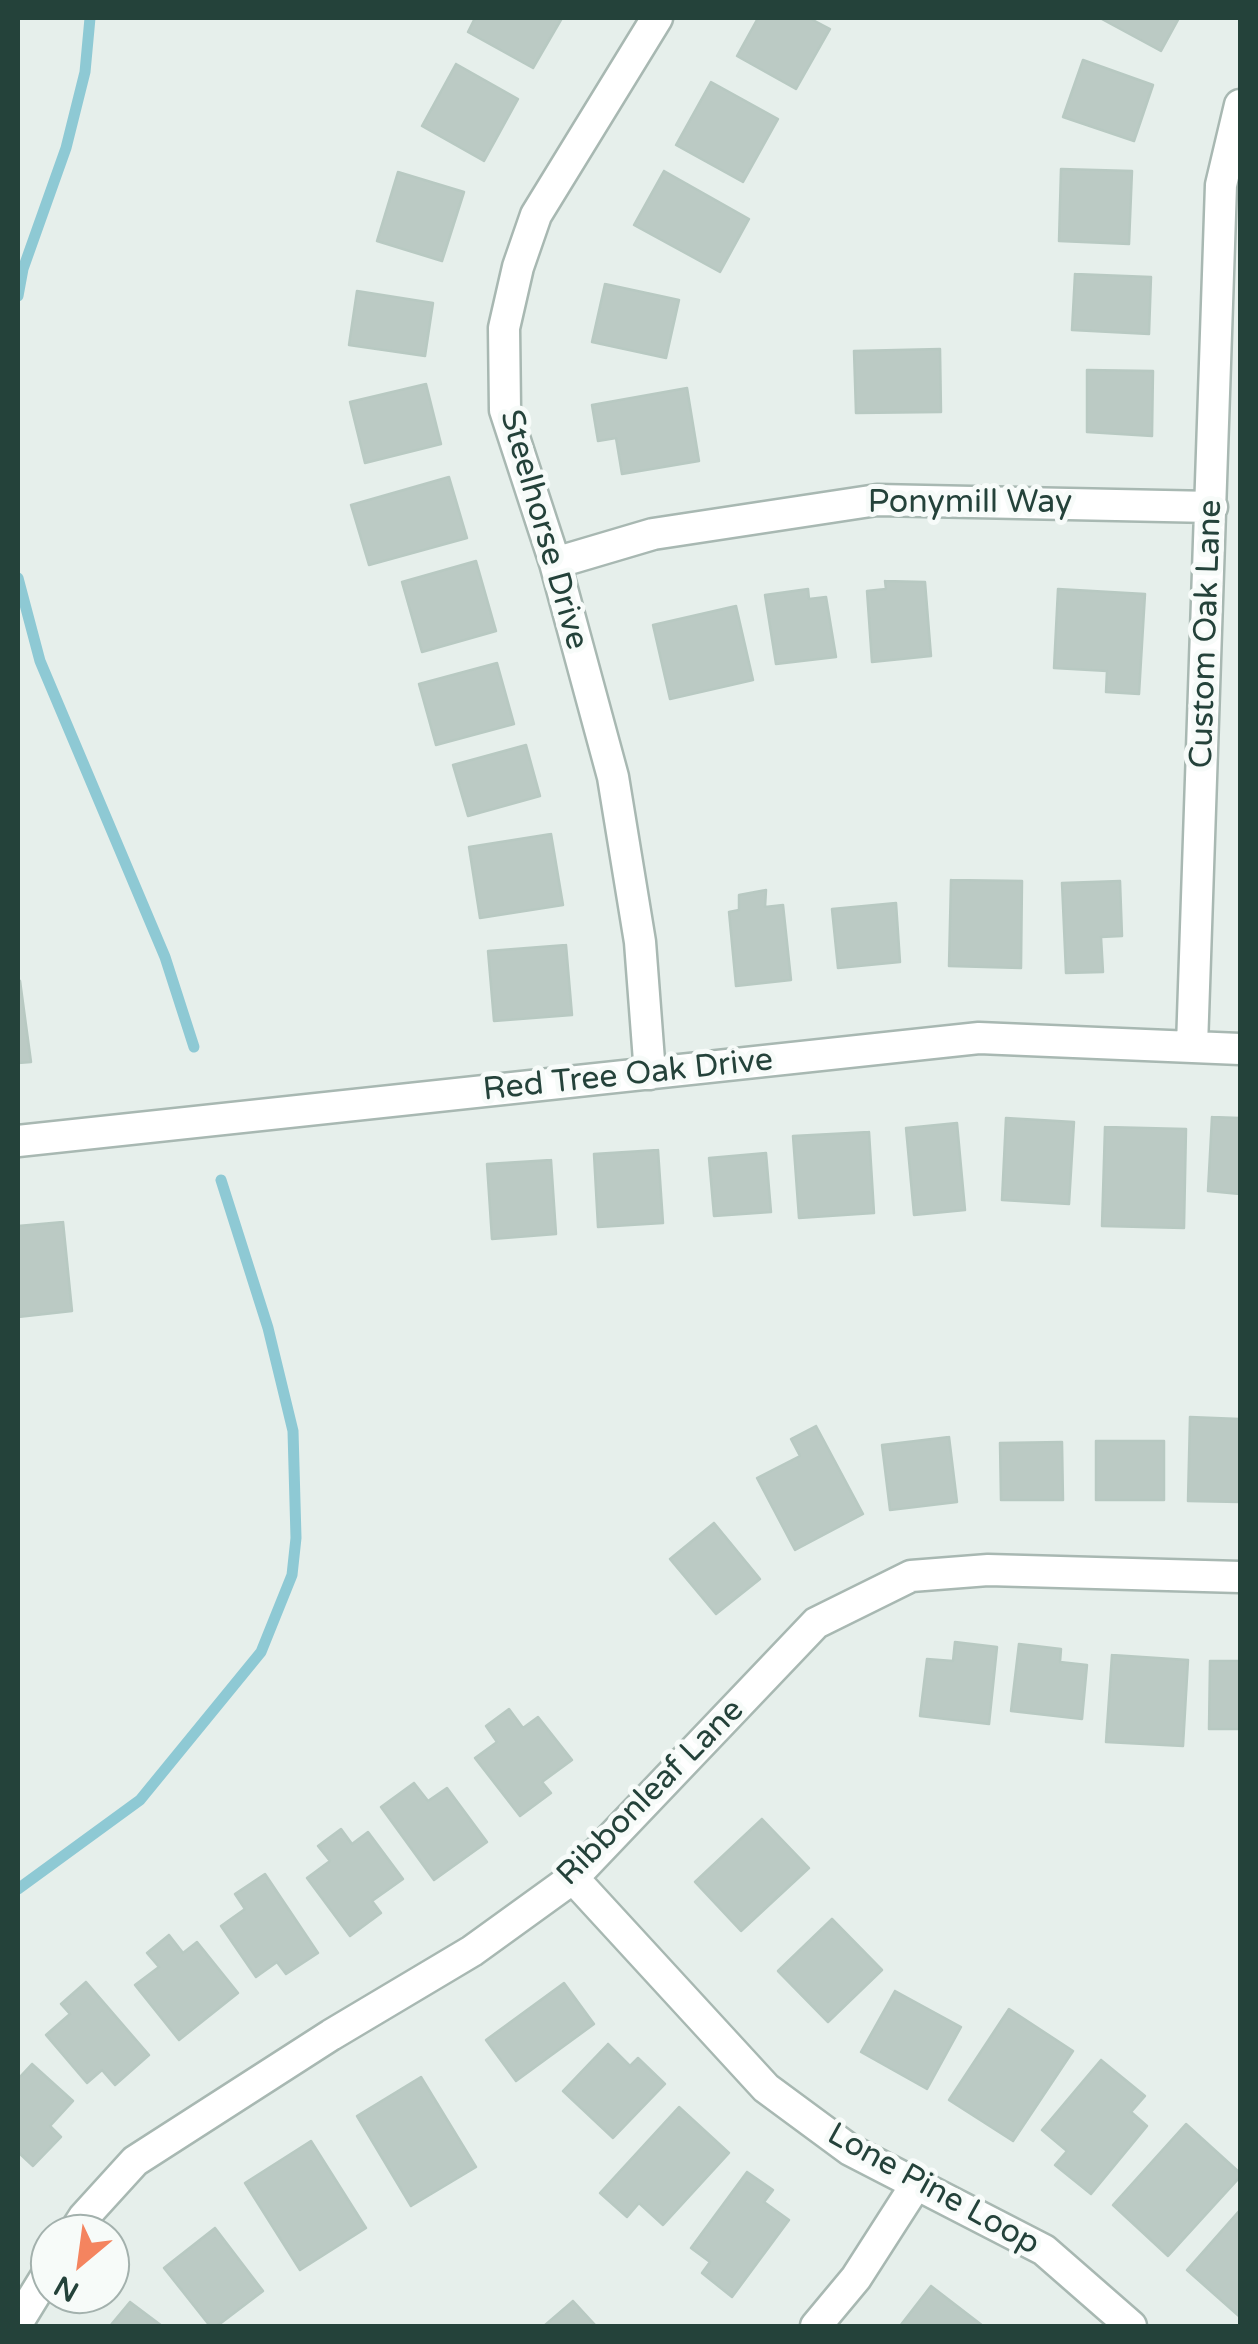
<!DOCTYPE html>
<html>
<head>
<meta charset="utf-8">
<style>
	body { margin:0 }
	#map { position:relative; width:1258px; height:2344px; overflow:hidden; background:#e6efeb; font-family:"Varela Round",sans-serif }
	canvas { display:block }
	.frame { position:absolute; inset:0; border:20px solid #24423a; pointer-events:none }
	.north { position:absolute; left:30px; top:2214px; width:100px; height:100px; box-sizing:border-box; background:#f7fbf9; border:2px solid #a3b1ad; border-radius:50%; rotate:209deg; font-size:28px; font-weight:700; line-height:40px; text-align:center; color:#24423a }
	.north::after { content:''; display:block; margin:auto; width:35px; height:45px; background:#f4845f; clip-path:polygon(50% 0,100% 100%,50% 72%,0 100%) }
</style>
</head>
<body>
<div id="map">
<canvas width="1258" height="2344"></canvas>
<div class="frame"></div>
<div class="north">N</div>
</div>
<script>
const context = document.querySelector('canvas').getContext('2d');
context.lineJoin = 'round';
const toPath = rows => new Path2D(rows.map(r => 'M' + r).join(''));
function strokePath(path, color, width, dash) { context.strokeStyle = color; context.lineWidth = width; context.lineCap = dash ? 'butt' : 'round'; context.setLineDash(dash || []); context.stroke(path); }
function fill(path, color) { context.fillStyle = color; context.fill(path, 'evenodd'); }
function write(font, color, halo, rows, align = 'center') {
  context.font = font + ' "Varela Round",sans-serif'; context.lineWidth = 10; context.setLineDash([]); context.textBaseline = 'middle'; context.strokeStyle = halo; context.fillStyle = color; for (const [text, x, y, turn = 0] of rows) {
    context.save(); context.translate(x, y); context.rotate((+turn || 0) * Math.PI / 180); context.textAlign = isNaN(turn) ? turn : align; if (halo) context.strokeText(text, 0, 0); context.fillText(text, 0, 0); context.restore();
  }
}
strokePath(toPath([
	[18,296,23,269,66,148,85,72,90,18],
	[18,578,40,661,165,957,194,1047],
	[18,1889,140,1800,261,1652,292,1575,296,1538,293,1431,268,1328,221,1180]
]), '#8ec9d4', 11);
const building = toPath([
	[475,18,562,18,533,68,468,32,475,18],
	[758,18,809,18,830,29,796,89,737,56,758,18],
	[1100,18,1179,18,1161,51,1100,18],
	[1083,60,1153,85,1134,141,1063,117,1083,60],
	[456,64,518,99,484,161,422,126,456,64],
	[711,82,778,119,743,182,676,145,711,82],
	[1061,169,1132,171,1129,244,1059,241,1061,169],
	[664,171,749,219,720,272,634,225,664,171],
	[398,172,464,192,442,261,377,241,398,172],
	[1075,274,1151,277,1149,334,1072,330,1075,274],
	[605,284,679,300,666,358,592,342,605,284],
	[357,291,433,303,425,356,349,345,357,291],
	[940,349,941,412,856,413,854,351,940,349],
	[1087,370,1153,371,1152,436,1087,432,1087,370],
	[426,384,441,444,365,463,350,402,426,384],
	[687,388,699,461,622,474,616,438,598,441,592,405,687,388],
	[449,477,467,538,369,565,351,505,449,477],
	[476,561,496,631,422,652,402,582,476,561],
	[885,581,925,582,931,656,872,662,867,591,886,589,885,581],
	[808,589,809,599,826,597,836,657,776,664,765,595,808,589],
	[1058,589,1145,594,1139,694,1106,692,1107,671,1054,668,1058,589],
	[736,606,753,680,670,699,653,625,736,606],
	[497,663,514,724,436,745,419,684,497,663],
	[526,745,540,796,468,816,453,765,526,745],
	[551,834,563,905,480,918,469,847,551,834],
	[951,880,1022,881,1021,968,949,966,951,880],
	[1120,881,1122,936,1101,937,1103,972,1066,973,1062,883,1120,881],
	[766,890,765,907,783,905,791,980,736,986,729,912,739,910,739,895,766,890],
	[896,903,900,962,838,968,832,909,896,903],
	[566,945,572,1015,494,1021,488,951,566,945],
	[20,981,31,1062,18,1063,18,982,20,981],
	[1212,1117,1240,1118,1240,1194,1208,1191,1212,1117],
	[1006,1118,1074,1122,1069,1204,1002,1200,1006,1118],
	[957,1123,965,1210,914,1215,906,1128,957,1123],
	[1105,1127,1186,1129,1184,1228,1102,1226,1105,1127],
	[869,1132,874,1213,799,1218,793,1136,869,1132],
	[658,1150,663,1223,598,1227,594,1154,658,1150],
	[766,1153,771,1212,714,1216,709,1158,766,1153],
	[551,1160,556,1234,492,1239,487,1164,551,1160],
	[63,1222,72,1311,18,1317,18,1226,63,1222],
	[1190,1417,1240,1419,1240,1502,1188,1501,1190,1417],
	[816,1426,863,1514,795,1550,757,1478,800,1456,791,1439,816,1426],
	[949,1437,957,1502,890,1510,882,1445,949,1437],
	[1096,1441,1164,1441,1164,1500,1096,1500,1096,1441],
	[1062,1442,1063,1500,1001,1500,1000,1443,1062,1442],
	[714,1523,760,1579,716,1614,670,1559,714,1523],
	[955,1642,997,1647,989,1724,920,1716,927,1659,953,1661,955,1642],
	[1019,1644,1061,1649,1060,1662,1087,1665,1082,1719,1011,1711,1019,1644],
	[1112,1655,1188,1660,1183,1746,1106,1742,1112,1655],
	[1210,1661,1240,1661,1240,1729,1209,1729,1210,1661],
	[509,1709,523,1728,538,1717,572,1760,542,1782,551,1793,520,1816,475,1758,497,1742,486,1726,509,1709],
	[414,1783,428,1801,447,1788,487,1842,434,1880,381,1807,414,1783],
	[762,1819,809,1868,741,1931,695,1882,762,1819],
	[341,1829,352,1844,368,1832,403,1879,372,1901,381,1913,350,1936,307,1878,330,1861,318,1846,341,1829],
	[265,1874,318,1953,286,1974,277,1962,256,1977,221,1926,245,1909,235,1894,265,1874],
	[832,1919,882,1970,828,2022,778,1971,832,1919],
	[169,1935,183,1953,197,1942,238,1993,179,2040,135,1985,159,1967,147,1953,169,1935],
	[86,1982,149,2055,115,2085,102,2070,87,2083,46,2035,70,2014,61,2004,86,1982],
	[564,1983,594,2024,516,2081,486,2040,564,1983],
	[895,1991,961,2027,927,2089,861,2052,895,1991],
	[1009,2009,1073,2051,1013,2141,949,2100,1009,2009],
	[608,2044,630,2066,638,2058,665,2084,613,2138,563,2091,608,2044],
	[1101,2060,1145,2096,1131,2112,1147,2126,1091,2194,1055,2165,1067,2151,1042,2130,1101,2060],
	[32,2064,73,2101,50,2126,61,2137,33,2166,18,2152,18,2079,32,2064],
	[421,2077,476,2167,411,2206,357,2116,421,2077],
	[679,2107,729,2153,663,2225,639,2203,627,2217,600,2193,679,2107],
	[1186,2124,1240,2173,1240,2177,1168,2256,1113,2205,1186,2124],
	[311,2141,366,2228,300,2270,245,2183,311,2141],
	[747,2172,773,2190,764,2202,789,2220,732,2297,702,2273,710,2262,691,2248,747,2172],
	[1240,2210,1240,2317,1187,2270,1240,2210],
	[215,2228,263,2291,217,2326,210,2326,164,2268,215,2228],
	[931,2286,983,2326,900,2326,931,2286],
	[573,2301,596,2326,544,2326,573,2301],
	[130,2302,162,2326,110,2326,130,2302]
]);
fill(building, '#bbcac4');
strokePath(building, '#b8c9c2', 2.5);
const minor = toPath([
	[555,563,653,534,877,500,1212,507],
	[1192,1046,1221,185,1240,105],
	[650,1074,640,942,613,777,555,563,505,410,504,328,518,267,536,215,657,18],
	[18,1141,979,1038,1240,1049],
	[573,1878,766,2088,850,2150,1044,2250,1131,2326],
	[73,2234,84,2217,135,2161,331,2035,472,1951,573,1878,816,1623,911,1576,988,1570,1240,1577],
	[18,2322,50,2270],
	[816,2326,856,2278,917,2183]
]);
strokePath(minor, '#a8b8b2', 35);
strokePath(minor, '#fff', 30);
write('32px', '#24423a', '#f7fbf9', [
	["Ponymill Way",970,504],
	["Steelhorse Drive",543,530,74],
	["Custom Oak Lane",1207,634,-88],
	["Red Tree Oak Drive",628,1076,-6],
	["Ribbonleaf Lane",651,1793,-45],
	["Lone Pine Loop",933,2190,29]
]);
</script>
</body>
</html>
